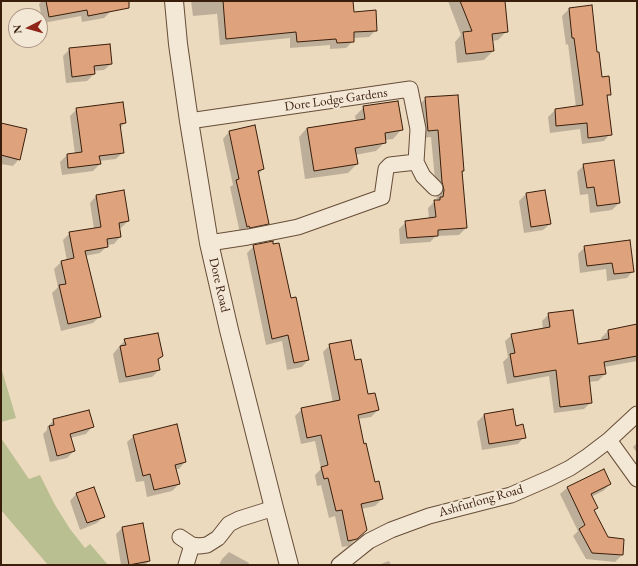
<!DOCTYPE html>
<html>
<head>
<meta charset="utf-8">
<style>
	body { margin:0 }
	#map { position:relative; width:638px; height:566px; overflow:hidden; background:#ecdabe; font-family:"EB Garamond",serif }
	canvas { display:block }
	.frame { position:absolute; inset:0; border:2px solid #391e0b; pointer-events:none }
	.north { position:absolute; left:8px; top:8px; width:40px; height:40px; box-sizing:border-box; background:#f3e7d5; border:1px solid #a99784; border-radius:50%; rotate:264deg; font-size:11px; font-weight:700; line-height:16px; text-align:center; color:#391e0b }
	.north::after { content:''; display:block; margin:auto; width:14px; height:18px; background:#8f2418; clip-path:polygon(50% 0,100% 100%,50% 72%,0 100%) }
</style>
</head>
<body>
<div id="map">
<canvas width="638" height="566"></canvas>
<div class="frame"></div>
<div class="north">N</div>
</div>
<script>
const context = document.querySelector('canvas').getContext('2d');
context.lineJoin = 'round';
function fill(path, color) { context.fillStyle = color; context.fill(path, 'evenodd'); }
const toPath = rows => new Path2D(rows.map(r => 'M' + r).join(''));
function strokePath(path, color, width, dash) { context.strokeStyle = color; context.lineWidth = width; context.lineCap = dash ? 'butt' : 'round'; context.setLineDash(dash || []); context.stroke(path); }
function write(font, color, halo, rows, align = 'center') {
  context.font = font + ' "EB Garamond",serif'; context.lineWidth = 4; context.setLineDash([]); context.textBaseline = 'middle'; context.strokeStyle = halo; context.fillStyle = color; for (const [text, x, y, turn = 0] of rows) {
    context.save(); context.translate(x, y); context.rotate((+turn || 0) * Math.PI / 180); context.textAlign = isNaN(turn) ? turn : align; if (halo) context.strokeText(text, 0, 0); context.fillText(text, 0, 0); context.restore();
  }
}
fill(toPath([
	[1,367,16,418,1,422],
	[1,438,29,479,40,475,55,505,70,529,85,548,90,544,108,565,48,565,1,510]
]), '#b9bf90');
fill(toPath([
	[42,1,109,1,111,11,104,18,82,22,81,16,43,23,39,4],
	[191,1,352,1,353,13,376,30,369,37,353,38,353,41,346,48,330,49,330,45,290,48,290,38,220,45,217,13,216,14,193,16],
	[448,1,497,1,507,31,498,40,492,41,493,51,484,60,457,63,455,42,461,35],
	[591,6,597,53,601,78,610,94,606,98,610,134,604,141,582,144,580,129,550,133,548,117,555,110,576,107,568,44,566,45,562,16,569,9],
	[70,49,111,64,104,70,93,71,94,74,87,81,66,83,63,56],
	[426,98,463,171,461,173,466,228,459,235,436,236,430,242,400,244,399,229,406,222,429,219,428,208,435,201,437,201,431,137,422,138,419,105],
	[364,107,401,130,393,139,385,140,385,142,376,151,355,155,357,164,348,173,305,179,299,137,307,128,356,121,355,116],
	[77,109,125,123,120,128,123,152,116,159,99,161,100,164,93,171,62,175,60,162,67,155,75,154,70,116],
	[1,124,19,159,13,166,1,164],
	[229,132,263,169,258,175,268,223,261,230,240,233,230,187,233,185,223,139],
	[584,165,619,203,612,210,590,213,588,194,580,195,577,172],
	[526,194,550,224,543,230,524,233,519,201],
	[96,196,128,221,121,228,119,228,120,237,114,244,107,245,107,246,100,253,85,256,100,316,93,323,61,331,52,293,58,287,54,269,61,262,67,261,63,240,70,233,94,229,90,203],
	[273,245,308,360,302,367,287,370,282,341,266,345,247,253,254,246],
	[585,247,633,271,627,278,607,281,606,269,580,273,578,254],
	[549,314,577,345,602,341,601,338,608,331,637,325,637,361,604,367,605,374,598,381,588,382,591,402,584,409,554,413,549,376,507,384,503,362,508,357,505,341,512,335,543,329,542,321],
	[125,340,162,356,157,361,159,370,152,377,119,383,113,354],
	[330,345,354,361,367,395,378,410,371,417,358,419,363,445,374,483,382,499,375,506,361,509,366,529,349,546,342,547,335,516,329,518,321,485,317,486,315,475,321,469,315,441,301,444,295,416,302,409,333,403,323,352],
	[484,415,515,427,524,437,518,444,482,450,477,422],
	[54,420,92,427,86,434,70,438,74,451,67,458,50,462,43,434,47,430,47,427],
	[134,436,185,462,179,469,176,469,179,484,172,491,147,497,144,481,136,482,127,442],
	[637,443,637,453,633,447],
	[603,470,610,484,603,491,591,497,597,508,593,511,608,538,622,555,615,562,586,559,573,536,578,531,560,494,567,488],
	[76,494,104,516,97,523,80,530,70,501],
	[122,528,149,561,145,565,121,565,116,534],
	[229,552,249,563,248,565,219,565,222,559],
	[389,561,391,565,378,565]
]), '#0003');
const building = toPath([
	[46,1,129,1,129,8,88,16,87,10,49,17,46,1],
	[223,1,353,1,354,12,376,10,377,31,354,32,354,42,337,43,336,39,297,42,296,32,226,39,223,1],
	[460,1,505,1,508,32,492,34,494,51,466,54,463,32,472,31,460,1],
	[592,5,597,52,599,52,602,77,609,76,611,95,607,95,612,135,588,138,587,123,556,126,555,109,583,105,574,38,572,38,569,8,592,5],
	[110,44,112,64,94,66,95,74,72,77,69,48,110,44],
	[458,95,464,171,462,171,467,228,438,230,438,236,407,238,405,221,436,217,434,200,440,200,440,197,443,197,444,190,442,182,438,130,428,131,425,97,458,95],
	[398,101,403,130,385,133,386,143,355,148,358,164,314,171,307,128,365,119,363,106,398,101],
	[123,102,126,123,120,124,124,153,99,156,101,164,68,168,67,154,82,152,76,108,123,102],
	[1,123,27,129,20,160,1,155,1,123],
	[255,125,264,169,258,171,269,224,250,228,249,226,247,227,236,180,239,179,229,131,255,125],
	[614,160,620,203,597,206,594,187,587,188,583,164,614,160],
	[124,190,129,221,119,223,121,237,107,239,108,247,85,251,101,317,68,324,59,285,66,284,61,261,74,258,69,232,101,227,96,195,124,190],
	[545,190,551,224,531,227,526,193,545,190],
	[630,240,634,272,614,274,612,263,587,266,584,246,630,240],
	[273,241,273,244,279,243,291,298,296,297,309,360,294,363,288,335,272,339,253,245,273,241],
	[573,310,578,344,609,339,608,330,637,324,637,356,604,362,606,374,589,376,592,403,560,407,556,370,514,377,510,354,515,353,511,334,550,327,548,313,573,310],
	[158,333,163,356,158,359,160,370,126,377,120,346,126,345,124,339,158,333],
	[351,340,355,360,361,359,368,394,375,393,379,410,358,415,364,444,366,443,375,482,379,481,383,499,361,504,367,530,357,539,348,541,342,510,336,511,328,478,324,479,321,467,328,465,321,435,307,438,301,408,340,400,329,344,351,340],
	[513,409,516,426,523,424,526,438,489,444,484,414,513,409],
	[89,410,94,427,70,434,75,451,57,456,49,426,54,425,53,419,89,410],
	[177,424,186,462,175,465,180,484,154,490,150,474,143,476,133,435,177,424],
	[604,469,611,484,591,494,598,508,594,510,608,537,624,539,623,555,592,553,579,529,585,525,567,487,604,469],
	[94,487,105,517,87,523,76,493,94,487],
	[143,523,150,561,129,565,122,527,143,523]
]);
fill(building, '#dea27c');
strokePath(building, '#391e0b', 1);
const minor = toPath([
	[189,121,410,89,418,129,416,162,423,176,435,188],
	[209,243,248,237,298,227,382,197,386,169,390,165,416,162],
	[609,440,637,479],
	[180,537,192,545,199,546,207,545,218,538,229,524,239,519,274,508],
	[186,565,192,545],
	[339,565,369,541,391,530,429,516,511,495,550,478,570,468,588,456,609,440,637,414]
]);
const tertiary = toPath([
	[174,1,178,44,189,121,209,243,229,330,274,508,289,565]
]);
strokePath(minor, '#664d38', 17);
strokePath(tertiary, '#664d38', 20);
strokePath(minor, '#f3e7d5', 15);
strokePath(tertiary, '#f3e7d5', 18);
write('13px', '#391e0b', '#f3e7d5', [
	["Dore Lodge Gardens",336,100,-8],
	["Dore Road",219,285,77],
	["Ashfurlong Road",481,501,-16]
]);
</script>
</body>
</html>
